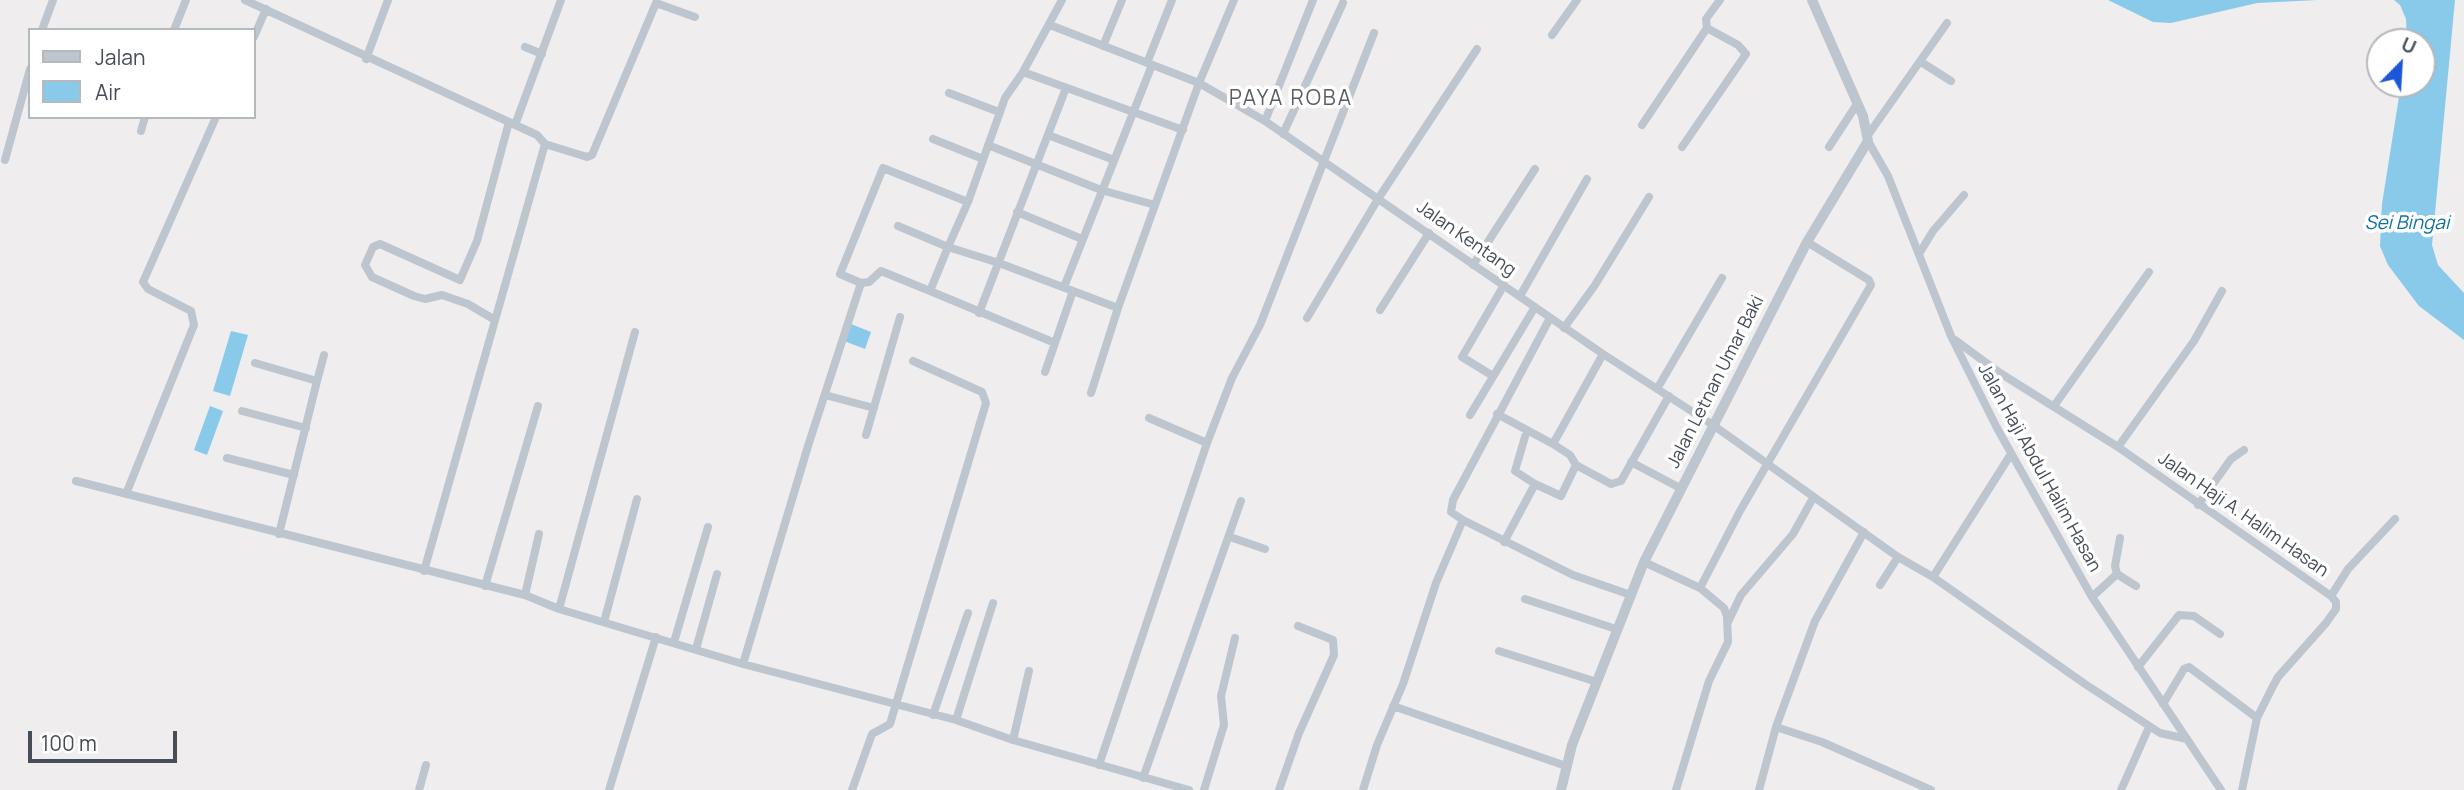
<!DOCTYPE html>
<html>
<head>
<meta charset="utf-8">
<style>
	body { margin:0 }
	#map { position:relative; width:2464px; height:790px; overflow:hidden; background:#efeded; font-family:Manrope,sans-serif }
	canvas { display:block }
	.legend { position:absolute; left:28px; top:28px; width:228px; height:91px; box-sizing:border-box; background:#fff; border:2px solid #b5b8bd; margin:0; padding:9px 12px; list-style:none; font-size:21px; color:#454d59 }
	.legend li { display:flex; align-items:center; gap:14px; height:35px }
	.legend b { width:35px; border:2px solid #b5b8bd }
	.north { position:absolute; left:2366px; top:28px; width:70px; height:70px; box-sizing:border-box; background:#fff; border:2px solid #b5b8bd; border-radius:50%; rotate:24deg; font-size:19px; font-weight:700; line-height:28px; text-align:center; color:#454d59 }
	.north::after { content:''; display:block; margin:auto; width:24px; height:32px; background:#1d57d9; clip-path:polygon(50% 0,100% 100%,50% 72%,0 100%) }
	.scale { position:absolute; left:28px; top:731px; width:149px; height:32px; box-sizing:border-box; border:4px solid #454d59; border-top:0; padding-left:9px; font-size:21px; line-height:24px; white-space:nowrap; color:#454d59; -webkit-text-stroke:5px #fff; paint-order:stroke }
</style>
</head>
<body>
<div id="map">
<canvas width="2464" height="790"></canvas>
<ul class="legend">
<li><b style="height:9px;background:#bdc5cf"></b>Jalan</li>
<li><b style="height:19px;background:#89c9e9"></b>Air</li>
</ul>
<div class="north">U</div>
<div class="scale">100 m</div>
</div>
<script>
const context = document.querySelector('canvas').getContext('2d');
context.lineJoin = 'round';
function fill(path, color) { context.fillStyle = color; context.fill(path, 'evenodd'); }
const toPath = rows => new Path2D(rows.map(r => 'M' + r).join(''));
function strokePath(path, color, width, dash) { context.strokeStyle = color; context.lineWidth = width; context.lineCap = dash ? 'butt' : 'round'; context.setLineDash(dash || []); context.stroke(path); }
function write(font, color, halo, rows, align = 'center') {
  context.font = font + ' Manrope,sans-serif'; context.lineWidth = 7; context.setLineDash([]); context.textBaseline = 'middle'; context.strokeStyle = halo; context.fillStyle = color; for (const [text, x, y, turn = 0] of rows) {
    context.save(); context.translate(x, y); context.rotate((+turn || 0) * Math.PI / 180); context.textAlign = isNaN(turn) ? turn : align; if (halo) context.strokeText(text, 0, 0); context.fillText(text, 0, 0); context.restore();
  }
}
fill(toPath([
	[2108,0,2317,0,2257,3,2171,23,2153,22],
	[2394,0,2455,0,2432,245,2438,265,2464,293,2464,340,2419,306,2388,265,2380,246,2382,204,2401,84,2422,84,2422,42,2407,42,2406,19,2400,5],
	[851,324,871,332,865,349,844,341],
	[231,331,248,335,230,396,213,391],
	[210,406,223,411,207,455,194,450]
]), '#89c9e9');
strokePath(toPath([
	[245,0,537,135,545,144,424,571],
	[1062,0,1023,72,1005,98,968,202,948,247,999,263,1118,308,1199,83,1234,0],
	[1050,25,1199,83,1265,121,1603,354,1713,425,1898,557,1933,577,2085,684,2160,733,2187,739],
	[42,30,53,0],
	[174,30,186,0],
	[1552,35,1577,0],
	[254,37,266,9],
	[1103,46,1122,0],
	[525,47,542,54],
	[366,59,388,0],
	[1921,62,1951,81],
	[1147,63,1172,0],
	[1023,72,1183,130],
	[949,93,999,112],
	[1265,121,1313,0],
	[515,125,561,0],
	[1642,125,1707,28,1706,19,1720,0],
	[141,131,145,117],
	[1283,134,1343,3],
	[1048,135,1114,160],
	[1868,135,1947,23],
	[933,139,983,159],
	[1868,141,1888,176,1951,336,1997,428,2092,597,2221,790],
	[545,144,587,157,592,155,656,3,695,17],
	[988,145,1101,190,1155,205],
	[1682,147,1746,54,1738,45,1707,28],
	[1829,147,1857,104],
	[5,160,30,69],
	[1017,212,1082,239],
	[898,226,948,247,930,291,881,271,869,282,861,283,840,274,883,168,968,202],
	[1919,254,1933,231,1964,195],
	[1473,265,1535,169],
	[1064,287,1152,65],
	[930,291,1055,343],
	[1520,296,1587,179],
	[1380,310,1429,233],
	[979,313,1066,88],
	[1307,318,1378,199,1477,49],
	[495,320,468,304,442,295,425,299,414,296,372,277,365,265,373,247,380,244,460,280,477,241,509,122],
	[1564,328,1595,285,1649,197],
	[1955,340,2000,373,2118,447,2331,596,2336,602,2336,609,2326,623,2278,677,2272,688,2257,718,2242,790],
	[1603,354,1553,444,1570,455,1576,465,1611,484,1621,481,1669,396],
	[255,363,317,381,279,534],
	[1045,372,1073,291],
	[1493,376,1462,357,1504,285],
	[317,381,324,355],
	[1657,389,1722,278],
	[1091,393,1118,308],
	[825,395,874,408],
	[2054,406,2149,272],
	[242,411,306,428],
	[1497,414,1553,444],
	[1470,415,1535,307],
	[1149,418,1207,443],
	[1527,430,1515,471,1535,484],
	[866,435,900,317],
	[2118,447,2194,341,2222,291],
	[227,458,294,475],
	[1631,462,1680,488],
	[76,481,525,595,559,609,743,664,956,720,1013,740,1189,790],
	[126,494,194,325,191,311,148,289,143,282,216,117],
	[2198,505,2231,459,2244,450],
	[1463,520,1573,575,1631,595],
	[1230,537,1265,549],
	[1504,542,1535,484,1561,496,1576,465],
	[1644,562,1700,588,1724,608,1727,616,1728,642,1709,681,1676,790],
	[2117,574,2115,566,2120,538],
	[1933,577,2011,454],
	[1880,585,1898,557],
	[485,586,538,406],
	[1700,588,1740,511,1871,285,1869,280,1807,242],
	[525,595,539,534],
	[2331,596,2348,569,2395,519],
	[2092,597,2117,574,2136,586],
	[1525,599,1616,629],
	[559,609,635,332],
	[604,622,637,499],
	[1728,622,1741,595,1793,534,1813,498],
	[674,642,708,527],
	[696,649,717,574],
	[1499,651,1597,682],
	[743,664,808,446,861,283],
	[2138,667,2179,615,2194,616,2220,634],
	[2163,704,2184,669,2189,667,2257,718],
	[1393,706,1566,766],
	[933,715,968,613],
	[956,720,993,603],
	[1776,727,1822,742,1931,790],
	[1013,740,1029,671],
	[1099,765,1207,443,1232,378,1260,325,1374,33],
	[1143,778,1241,501],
	[419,790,426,765],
	[609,790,656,637],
	[852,790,872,734,890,724,986,403,982,392,913,361],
	[1204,790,1224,725,1221,696,1235,638],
	[1279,790,1299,733,1334,655,1333,640,1298,626],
	[1363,790,1377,745,1403,684,1436,583,1463,520,1451,512,1453,500,1550,318],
	[1759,790,1776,727,1815,621,1864,532],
	[2121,790,2149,727]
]), '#bdc5cf', 8);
strokePath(toPath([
	[1561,790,1572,745,1644,562,1807,242,1868,141,1863,116,1812,0]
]), '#bdc5cf', 10);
write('18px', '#454d59', '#fff', [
	["Jalan Kentang",1466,239,35],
	["Jalan Letnan Umar Baki",1716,382,-63],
	["Jalan Haji Abdul Halim Hasan",2039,468,61],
	["Jalan Haji A. Halim Hasan",2243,515,35]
]);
write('italic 19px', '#0f71a3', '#fff', [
	["Sei Bingai",2407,224]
]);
context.letterSpacing = '2px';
write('21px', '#5a5c61', '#fff', [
	["PAYA ROBA",1291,99]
]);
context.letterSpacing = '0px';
</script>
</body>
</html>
